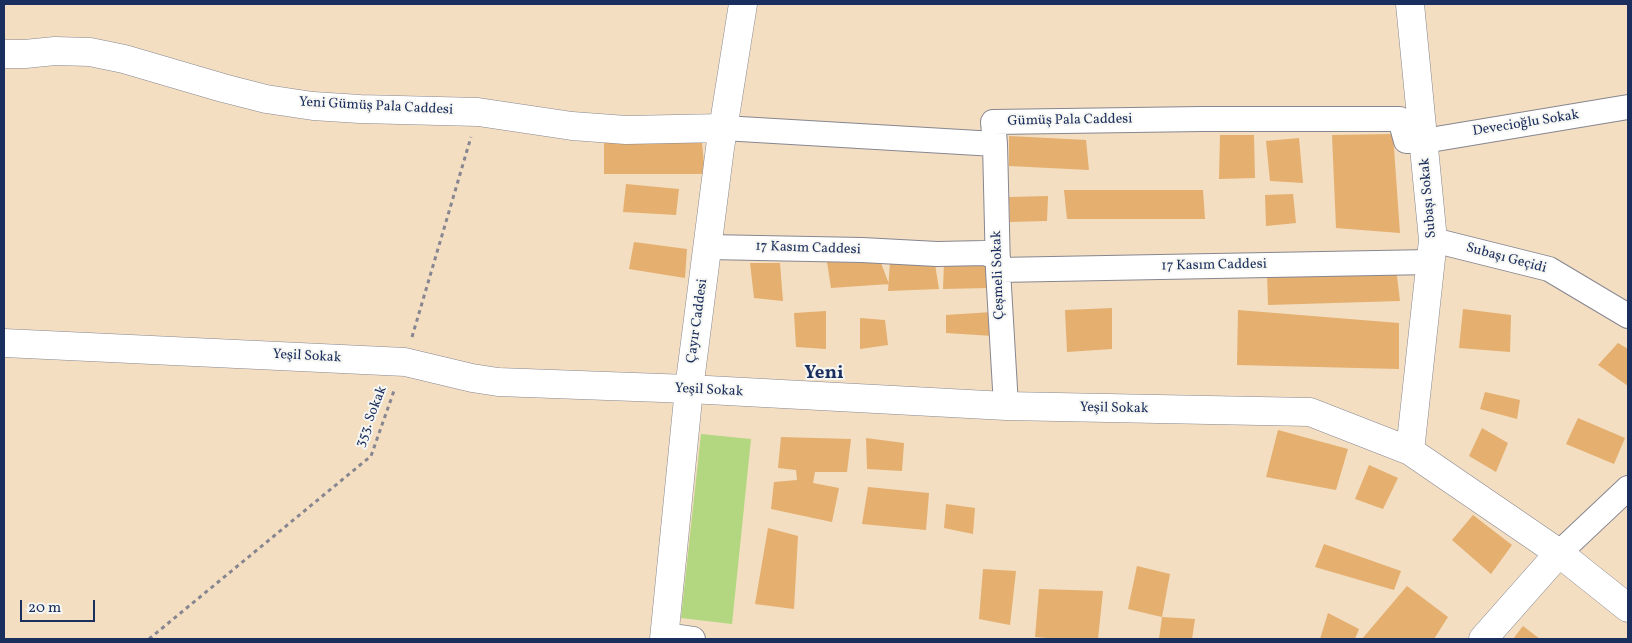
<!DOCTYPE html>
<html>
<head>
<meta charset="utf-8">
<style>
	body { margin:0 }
	#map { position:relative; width:1632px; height:643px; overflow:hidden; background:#f3dec1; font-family:Vollkorn,serif }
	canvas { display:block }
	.frame { position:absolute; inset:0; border:5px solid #1b2f5e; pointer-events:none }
	.scale { position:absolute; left:20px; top:600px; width:75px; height:22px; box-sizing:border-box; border:2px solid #1b2f5e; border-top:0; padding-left:6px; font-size:15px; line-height:18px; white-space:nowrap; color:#1b2f5e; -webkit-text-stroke:4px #f6f6f2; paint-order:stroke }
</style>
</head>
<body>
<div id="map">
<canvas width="1632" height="643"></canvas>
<div class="frame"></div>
<div class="scale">20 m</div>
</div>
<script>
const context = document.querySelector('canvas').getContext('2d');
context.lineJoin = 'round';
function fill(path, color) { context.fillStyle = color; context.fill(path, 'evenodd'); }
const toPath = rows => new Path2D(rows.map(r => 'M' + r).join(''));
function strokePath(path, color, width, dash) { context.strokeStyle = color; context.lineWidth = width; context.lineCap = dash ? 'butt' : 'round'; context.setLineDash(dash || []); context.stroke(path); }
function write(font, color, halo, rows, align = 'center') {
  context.font = font + ' Vollkorn,serif'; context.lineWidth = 4; context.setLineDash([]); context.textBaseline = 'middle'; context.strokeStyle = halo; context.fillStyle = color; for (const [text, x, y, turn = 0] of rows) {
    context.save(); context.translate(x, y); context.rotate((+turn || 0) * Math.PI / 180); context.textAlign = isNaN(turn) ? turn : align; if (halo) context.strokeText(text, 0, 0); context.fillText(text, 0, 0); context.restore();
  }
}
fill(toPath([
	[701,434,751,439,732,624,681,618]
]), '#b2d780');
fill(toPath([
	[1393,134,1400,233,1336,228,1332,135],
	[1220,135,1254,135,1255,178,1219,179],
	[1009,136,1086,140,1089,170,1009,166],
	[1299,138,1303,183,1270,181,1266,141],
	[604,142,702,143,705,174,604,174],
	[626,184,679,189,676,215,623,212],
	[1064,190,1203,190,1205,219,1067,219],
	[1293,194,1296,223,1266,226,1265,195],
	[1048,196,1047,221,1010,222,1009,197],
	[634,242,687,249,685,278,629,269],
	[827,262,881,263,889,284,831,288],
	[890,262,935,264,939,289,888,291],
	[750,263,780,263,783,301,754,298],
	[944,263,986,264,989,288,943,289],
	[1396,268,1400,301,1268,305,1267,272],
	[1112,308,1112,349,1067,352,1065,310],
	[1463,309,1511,315,1510,352,1459,348],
	[1238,310,1399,323,1399,369,1237,365],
	[826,311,826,349,796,347,794,313],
	[992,312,993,336,946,333,946,315],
	[860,318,885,320,888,345,860,349],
	[1618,343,1628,349,1628,386,1598,365],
	[1485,392,1520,400,1517,419,1480,409],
	[1578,418,1625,438,1614,464,1566,444],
	[1482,428,1508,443,1496,472,1469,456],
	[1278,430,1348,449,1336,490,1266,477],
	[781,437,851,439,847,472,815,472,813,483,839,488,832,522,771,509,774,482,797,480,796,470,778,468],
	[866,438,904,443,902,471,867,469],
	[1369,465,1398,478,1383,509,1355,499],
	[868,487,929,493,926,530,862,524],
	[946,504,975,508,973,534,944,528],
	[1473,515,1512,545,1491,574,1452,540],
	[768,528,798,536,794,609,755,604],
	[1324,544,1401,571,1394,590,1315,567],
	[1137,566,1170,574,1162,617,1128,609],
	[983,569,1016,571,1010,625,979,619],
	[1407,586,1448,617,1434,639,1362,639],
	[1039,589,1103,591,1098,639,1062,639,1035,637],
	[1328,613,1359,629,1355,639,1320,639],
	[1162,617,1195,619,1192,639,1159,639],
	[1523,626,1540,639,1513,639]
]), '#e4af6f');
const street = toPath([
	[723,128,995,144,993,122,1202,119,1400,119,1406,141,1424,141,1628,107],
	[995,144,998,270,1006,406],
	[1433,240,1549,269,1628,316],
	[708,247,862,250,937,254,985,253,998,258],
	[998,270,1431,262],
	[1559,553,1628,488],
	[665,635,693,639]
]);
const secondary = toPath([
	[1410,4,1433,240,1410,451],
	[4,54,25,54,55,51,90,52,124,59,223,88,266,99,313,106,360,109,478,112,572,126,626,130,723,128],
	[4,343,405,362,472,378,498,382,689,389,1006,406,1310,412,1410,451,1559,553,1483,639],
	[1559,553,1628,608],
	[664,639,689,389,720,148,743,4]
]);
strokePath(street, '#878690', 26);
strokePath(secondary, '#878690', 29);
strokePath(toPath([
	[412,337,471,137],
	[149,639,371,456,395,388]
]), '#878690', 3, [4, 4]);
strokePath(street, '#fff', 24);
strokePath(secondary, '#fff', 28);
write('14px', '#1b2f5e', '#f6f6f2', [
	["Yeni Gümüş Pala Caddesi",376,107,3],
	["Gümüş Pala Caddesi",1070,121,-1],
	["Devecioğlu Sokak",1526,124,-9],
	["Subaşı Sokak",1429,198,-95],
	["17 Kasım Caddesi",808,249,2],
	["Subaşı Geçidi",1506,259,15],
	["17 Kasım Caddesi",1214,266,-1],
	["Çeşmeli Sokak",999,275,-92],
	["Çayır Caddesi",698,321,-82],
	["Yeşil Sokak",307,357,3],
	["Yeşil Sokak",709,391,3],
	["Yeşil Sokak",1114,409,1],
	["353. Sokak",372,417,-69]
]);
write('bold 19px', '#1b2f5e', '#f6f6f2', [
	["Yeni",824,375]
]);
</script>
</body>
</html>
